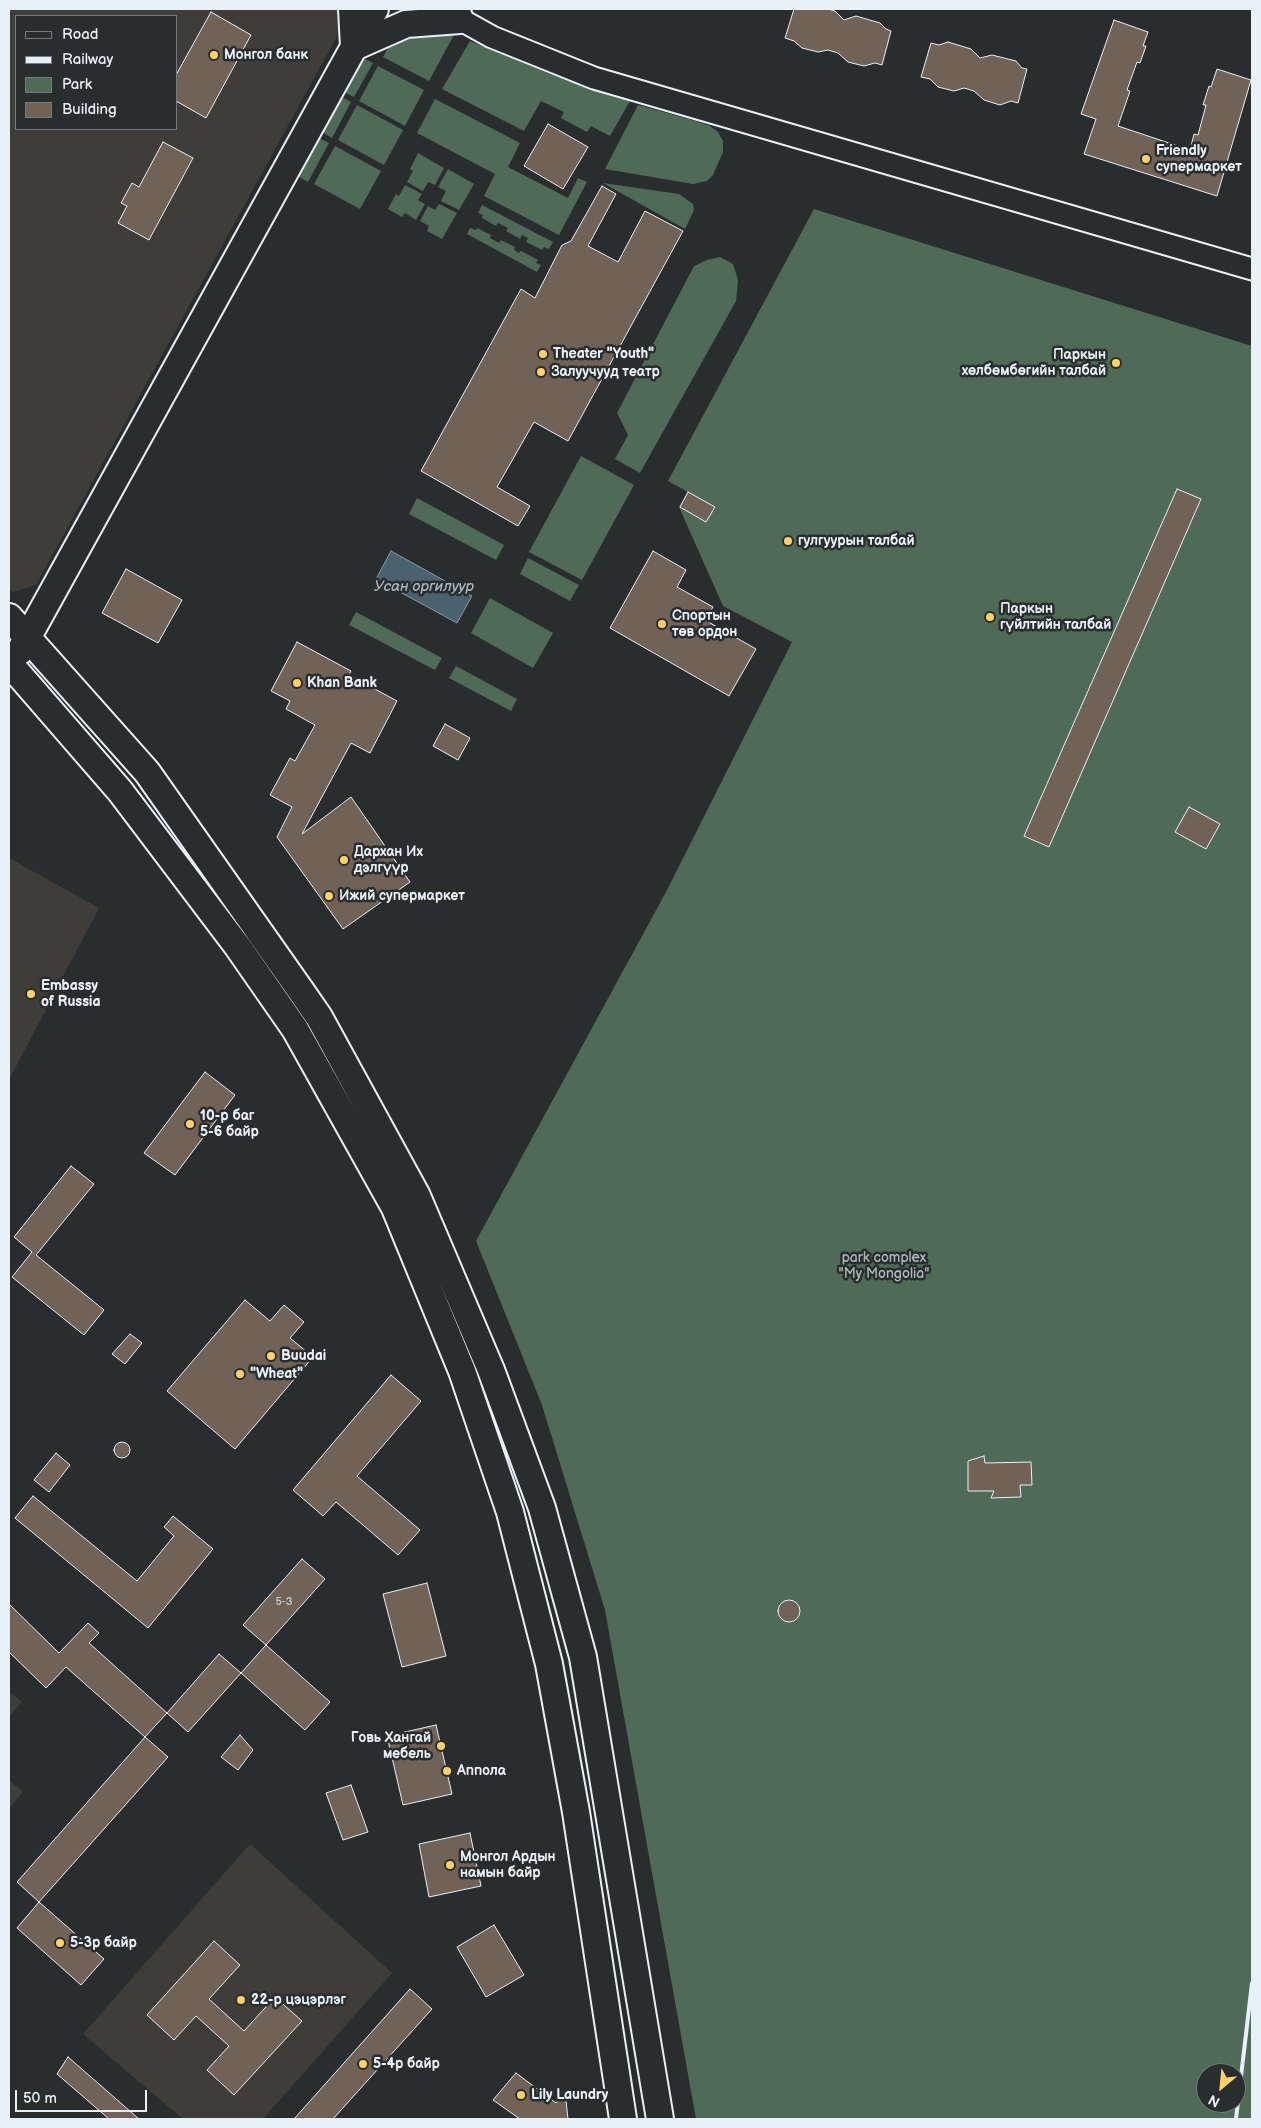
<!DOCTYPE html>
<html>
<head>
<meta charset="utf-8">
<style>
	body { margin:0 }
	#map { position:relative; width:1261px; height:2128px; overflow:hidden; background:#2a2d2e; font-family:"Balsamiq Sans",sans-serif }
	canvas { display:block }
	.frame { position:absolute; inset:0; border:10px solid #e8f1f8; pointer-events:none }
	.legend { position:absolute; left:15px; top:15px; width:162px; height:115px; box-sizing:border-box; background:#2a2d2e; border:1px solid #767b7f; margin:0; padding:6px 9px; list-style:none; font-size:15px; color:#e8f1f8 }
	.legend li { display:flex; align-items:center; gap:10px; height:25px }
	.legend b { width:25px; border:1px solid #767b7f }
	.north { position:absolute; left:1196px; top:2063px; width:50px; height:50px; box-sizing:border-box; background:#2a2d2e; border:1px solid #767b7f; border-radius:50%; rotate:208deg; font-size:14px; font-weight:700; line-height:20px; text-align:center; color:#e8f1f8 }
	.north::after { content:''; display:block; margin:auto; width:18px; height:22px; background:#ffd166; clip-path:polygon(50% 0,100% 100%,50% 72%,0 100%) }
	.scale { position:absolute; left:15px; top:2090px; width:132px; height:22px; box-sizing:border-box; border:2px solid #e8f1f8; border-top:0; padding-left:6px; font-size:15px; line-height:18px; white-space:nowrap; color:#e8f1f8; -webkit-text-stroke:4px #2a2d2e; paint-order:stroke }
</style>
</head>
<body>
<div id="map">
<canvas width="1261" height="2128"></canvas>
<div class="frame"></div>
<ul class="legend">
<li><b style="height:6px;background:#2a2d2e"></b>Road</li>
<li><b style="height:6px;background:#e8f1f8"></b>Railway</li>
<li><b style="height:14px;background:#506a58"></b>Park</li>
<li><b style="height:14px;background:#716257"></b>Building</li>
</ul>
<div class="north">N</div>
<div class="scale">50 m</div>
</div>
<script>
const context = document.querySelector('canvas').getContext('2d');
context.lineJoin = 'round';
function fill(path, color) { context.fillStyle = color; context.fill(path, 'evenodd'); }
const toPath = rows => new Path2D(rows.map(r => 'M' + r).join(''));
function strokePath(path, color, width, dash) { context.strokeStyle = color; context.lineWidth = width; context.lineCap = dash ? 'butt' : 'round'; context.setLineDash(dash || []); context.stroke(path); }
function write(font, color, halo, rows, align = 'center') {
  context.font = font + ' "Balsamiq Sans",sans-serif'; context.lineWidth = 5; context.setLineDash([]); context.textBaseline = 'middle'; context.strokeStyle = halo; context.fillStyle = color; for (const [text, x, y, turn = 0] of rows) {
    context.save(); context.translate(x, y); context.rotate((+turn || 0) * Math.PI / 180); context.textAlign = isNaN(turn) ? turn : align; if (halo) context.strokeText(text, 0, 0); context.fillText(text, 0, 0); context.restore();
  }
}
fill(toPath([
	[9,9,352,9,36,585,13,592,9,589],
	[16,16,176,16,176,129,16,129],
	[9,858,99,908,9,1080],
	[9,1691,22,1702,9,1717],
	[9,1780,23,1792,9,1808],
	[250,1844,392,1973,263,2119,183,2119,83,2034]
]), '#3f3d3a');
fill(toPath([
	[409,9,455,33,429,81,383,57],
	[470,41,550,74,630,101,610,136,591,126,587,132,561,118,564,112,541,101,524,131,442,89],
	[355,54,373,63,354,97,336,88],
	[378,66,424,90,405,126,359,101],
	[334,93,351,102,332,138,315,128],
	[435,99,520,143,508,167,568,198,578,178,587,182,559,235,484,196,495,174,417,133],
	[357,105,403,130,384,165,338,140],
	[638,105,696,121,710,126,718,132,723,141,723,152,713,175,707,181,693,184,605,169],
	[315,136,329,143,308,182,294,174],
	[335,146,381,171,360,209,314,184],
	[418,153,444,168,435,185,428,182,423,191,407,182,413,171,410,169],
	[448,169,474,184,459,210,441,201,446,191,438,187],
	[603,183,679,194,693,204,694,210,685,229],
	[405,185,422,194,418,200,425,204,416,220,405,213,402,217,388,209,396,194,399,196],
	[439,204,457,213,442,239,427,231,429,226,420,221,428,206,435,210],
	[482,205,553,242,549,249,544,247,542,250,526,242,528,238,522,235,520,239,506,231,508,228,498,223,496,226,482,218,483,215,478,213],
	[814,209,1252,346,1252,2119,696,2119,605,1610,542,1405,476,1241,666,892,792,642,723,606,679,507,688,492,668,481],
	[1206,2073,1236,2073,1236,2103,1206,2103],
	[470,228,476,230,477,228,491,235,490,238,499,243,501,240,515,247,514,250,519,253,521,251,538,260,536,263,541,265,537,272,467,234],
	[720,257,733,264,738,280,736,301,640,473,615,459,628,435,617,413,694,266,707,260],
	[581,456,634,485,582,580,529,552],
	[417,498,504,545,496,560,409,514],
	[528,558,579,585,570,601,520,574],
	[490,598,553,633,533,668,471,633],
	[356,612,442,658,435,670,349,625],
	[456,666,517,699,511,711,449,678]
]), '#506a58');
const water = toPath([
	[391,551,472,596,457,623,376,579,391,551]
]);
fill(water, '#4a626e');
strokePath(water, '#899ba5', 1);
const building = toPath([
	[794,9,828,9,835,11,844,20,856,16,880,23,886,29,891,31,882,65,875,63,864,66,848,62,838,53,828,50,818,52,802,48,794,41,785,38,794,9],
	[211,12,251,35,206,118,176,101,176,75,211,12],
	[1114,20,1148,32,1143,46,1146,46,1140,63,1137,62,1127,90,1130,91,1118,126,1190,150,1194,134,1198,135,1206,105,1203,105,1209,86,1211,87,1217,69,1251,80,1217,196,1084,154,1096,119,1081,114,1114,20],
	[948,42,971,49,980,58,992,55,1016,61,1022,68,1027,69,1018,103,1011,101,1000,105,984,100,974,91,964,88,954,91,938,87,930,79,921,77,931,43,939,45,948,42],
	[548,124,588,147,563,189,524,166,548,124],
	[163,142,193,158,149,240,118,223,127,206,121,203,132,183,139,187,163,142],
	[602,186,616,194,588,246,618,262,645,211,683,231,568,441,534,422,497,487,530,506,518,526,421,471,521,289,535,298,562,245,571,241,602,186],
	[1177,489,1201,499,1049,847,1024,836,1177,489],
	[688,492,715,507,706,522,680,507,688,492],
	[653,551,686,570,677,587,713,607,705,620,756,649,729,696,610,628,653,551],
	[126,569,182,600,158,643,102,613,126,569],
	[297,642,351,671,349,675,397,701,370,753,351,743,302,834,351,797,410,882,343,929,277,837,292,807,270,795,290,758,295,761,315,725,286,709,290,701,271,691,297,642],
	[445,724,470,738,458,760,433,746,445,724],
	[1189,807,1220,824,1206,849,1175,832,1189,807],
	[205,1072,235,1095,175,1175,144,1153,205,1072],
	[71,1166,94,1184,36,1255,104,1310,84,1335,12,1277,32,1252,14,1237,71,1166],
	[245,1300,270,1321,284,1305,304,1322,290,1338,313,1357,235,1449,167,1391,245,1300],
	[130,1334,142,1343,125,1364,112,1354,130,1334],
	[391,1375,421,1401,357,1476,420,1530,398,1555,336,1502,323,1516,293,1490,391,1375],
	'114 1450a8 8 0 1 1 16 0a8 8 0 1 1-16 0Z',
	[56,1453,70,1465,49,1492,34,1480,56,1453],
	[984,1456,985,1463,1031,1462,1032,1485,1020,1485,1021,1497,991,1498,994,1491,968,1491,968,1461,984,1456],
	[33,1496,137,1581,174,1536,164,1527,173,1516,213,1549,148,1628,15,1518,33,1496],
	[302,1559,325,1579,266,1645,243,1625,302,1559],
	[427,1583,446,1656,402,1667,383,1594,427,1583],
	'778 1611a11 11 0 1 1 22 0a11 11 0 1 1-22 0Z',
	[9,1604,59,1653,88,1623,99,1633,89,1643,167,1713,145,1737,66,1667,46,1688,9,1652,9,1604],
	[266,1645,330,1702,305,1730,241,1673,266,1645],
	[219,1654,241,1673,188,1732,167,1713,219,1654],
	[436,1725,452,1794,403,1805,387,1736,436,1725],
	[240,1735,253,1750,238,1770,221,1757,240,1735],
	[145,1737,168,1757,39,1902,17,1882,145,1737],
	[351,1785,368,1832,343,1840,326,1793,351,1785],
	[470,1833,481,1886,429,1897,419,1844,470,1833],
	[39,1902,104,1959,81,1985,17,1928,39,1902],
	[494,1925,524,1975,486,1997,457,1947,494,1925],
	[214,1941,240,1965,209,1999,244,2031,275,1997,302,2021,234,2095,207,2070,229,2046,196,2016,174,2040,147,2015,214,1941],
	[410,1989,432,2009,333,2119,294,2119,410,1989],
	[68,2057,139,2119,109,2119,57,2074,68,2057],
	[516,2073,556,2103,565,2091,568,2119,520,2119,493,2100,516,2073]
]);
fill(building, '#716257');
strokePath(building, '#e8f1f8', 1);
const minor = toPath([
	[447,12,492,37,594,78,1252,269]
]);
const major = toPath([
	[352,9,354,47,406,24,460,20,456,9],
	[9,617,147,772,301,991,319,1017,417,1196,491,1370,542,1508,583,1657,660,2119],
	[20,651,375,9],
	[9,663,120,791,238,947,295,1029,395,1208,462,1371,510,1512,549,1664,576,1812,623,2119]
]);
strokePath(minor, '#e8f1f8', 25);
strokePath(major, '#e8f1f8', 30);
strokePath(minor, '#2a2d2e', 21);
strokePath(major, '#2a2d2e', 26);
strokePath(toPath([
	[1236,2119,1252,1983]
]), '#e8f1f8', 4);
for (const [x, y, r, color] of [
	[214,55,5,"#ffd166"],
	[1146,159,5,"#ffd166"],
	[543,354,5,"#ffd166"],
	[1116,363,5,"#ffd166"],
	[541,372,5,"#ffd166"],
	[788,541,5,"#ffd166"],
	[990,617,5,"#ffd166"],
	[662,624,5,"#ffd166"],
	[297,683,5,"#ffd166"],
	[344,860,5,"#ffd166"],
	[329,896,5,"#ffd166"],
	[31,994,5,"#ffd166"],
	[190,1124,5,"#ffd166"],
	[271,1356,5,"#ffd166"],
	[240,1374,5,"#ffd166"],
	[441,1746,5,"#ffd166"],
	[447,1771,5,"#ffd166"],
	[450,1865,5,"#ffd166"],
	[60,1943,5,"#ffd166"],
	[241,2000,5,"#ffd166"],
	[363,2064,5,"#ffd166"],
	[521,2095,5,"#ffd166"]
]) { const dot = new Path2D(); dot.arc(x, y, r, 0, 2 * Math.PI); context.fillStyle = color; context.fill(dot); strokePath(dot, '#2a2d2e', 2); }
write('11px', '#cacdd0', null, [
	["5-3",284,1602]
]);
write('bold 14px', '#e8f1f8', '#2a2d2e', [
	["Монгол банк",224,55],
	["Friendly",1156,151],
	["супермаркет",1156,167],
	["Theater \"Youth\"",553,354],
	["Паркын",1106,355,"right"],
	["хөлбөмбөгийн талбай",1106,371,"right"],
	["Залуучууд театр",551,372],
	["гулгуурын талбай",798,541],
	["Паркын",1000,609],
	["гүйлтийн талбай",1000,625],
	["Спортын",672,616],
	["төв ордон",672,632],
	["Khan Bank",307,683],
	["Дархан Их",354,852],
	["дэлгүүр",354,868],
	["Ижий супермаркет",339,896],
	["Embassy",41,986],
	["of Russia",41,1002],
	["10-р баг",200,1116],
	["5-6 байр",200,1132],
	["Buudai",281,1356],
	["\"Wheat\"",250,1374],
	["Говь Хангай",431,1738,"right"],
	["мебель",431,1754,"right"],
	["Аппола",457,1771],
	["Монгол Ардын",460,1857],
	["намын байр",460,1873],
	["5-3р байр",70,1943],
	["22-р цэцэрлэг",251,2000],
	["5-4р байр",373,2064],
	["Lily Laundry",531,2095]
], 'left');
write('14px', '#abbbb8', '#2a2d2e', [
	["park complex",884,1258],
	["\"My Mongolia\"",884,1274]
]);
write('italic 15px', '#a9b8c1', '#2a2d2e', [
	["Усан оргилуур",424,587]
]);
</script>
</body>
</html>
